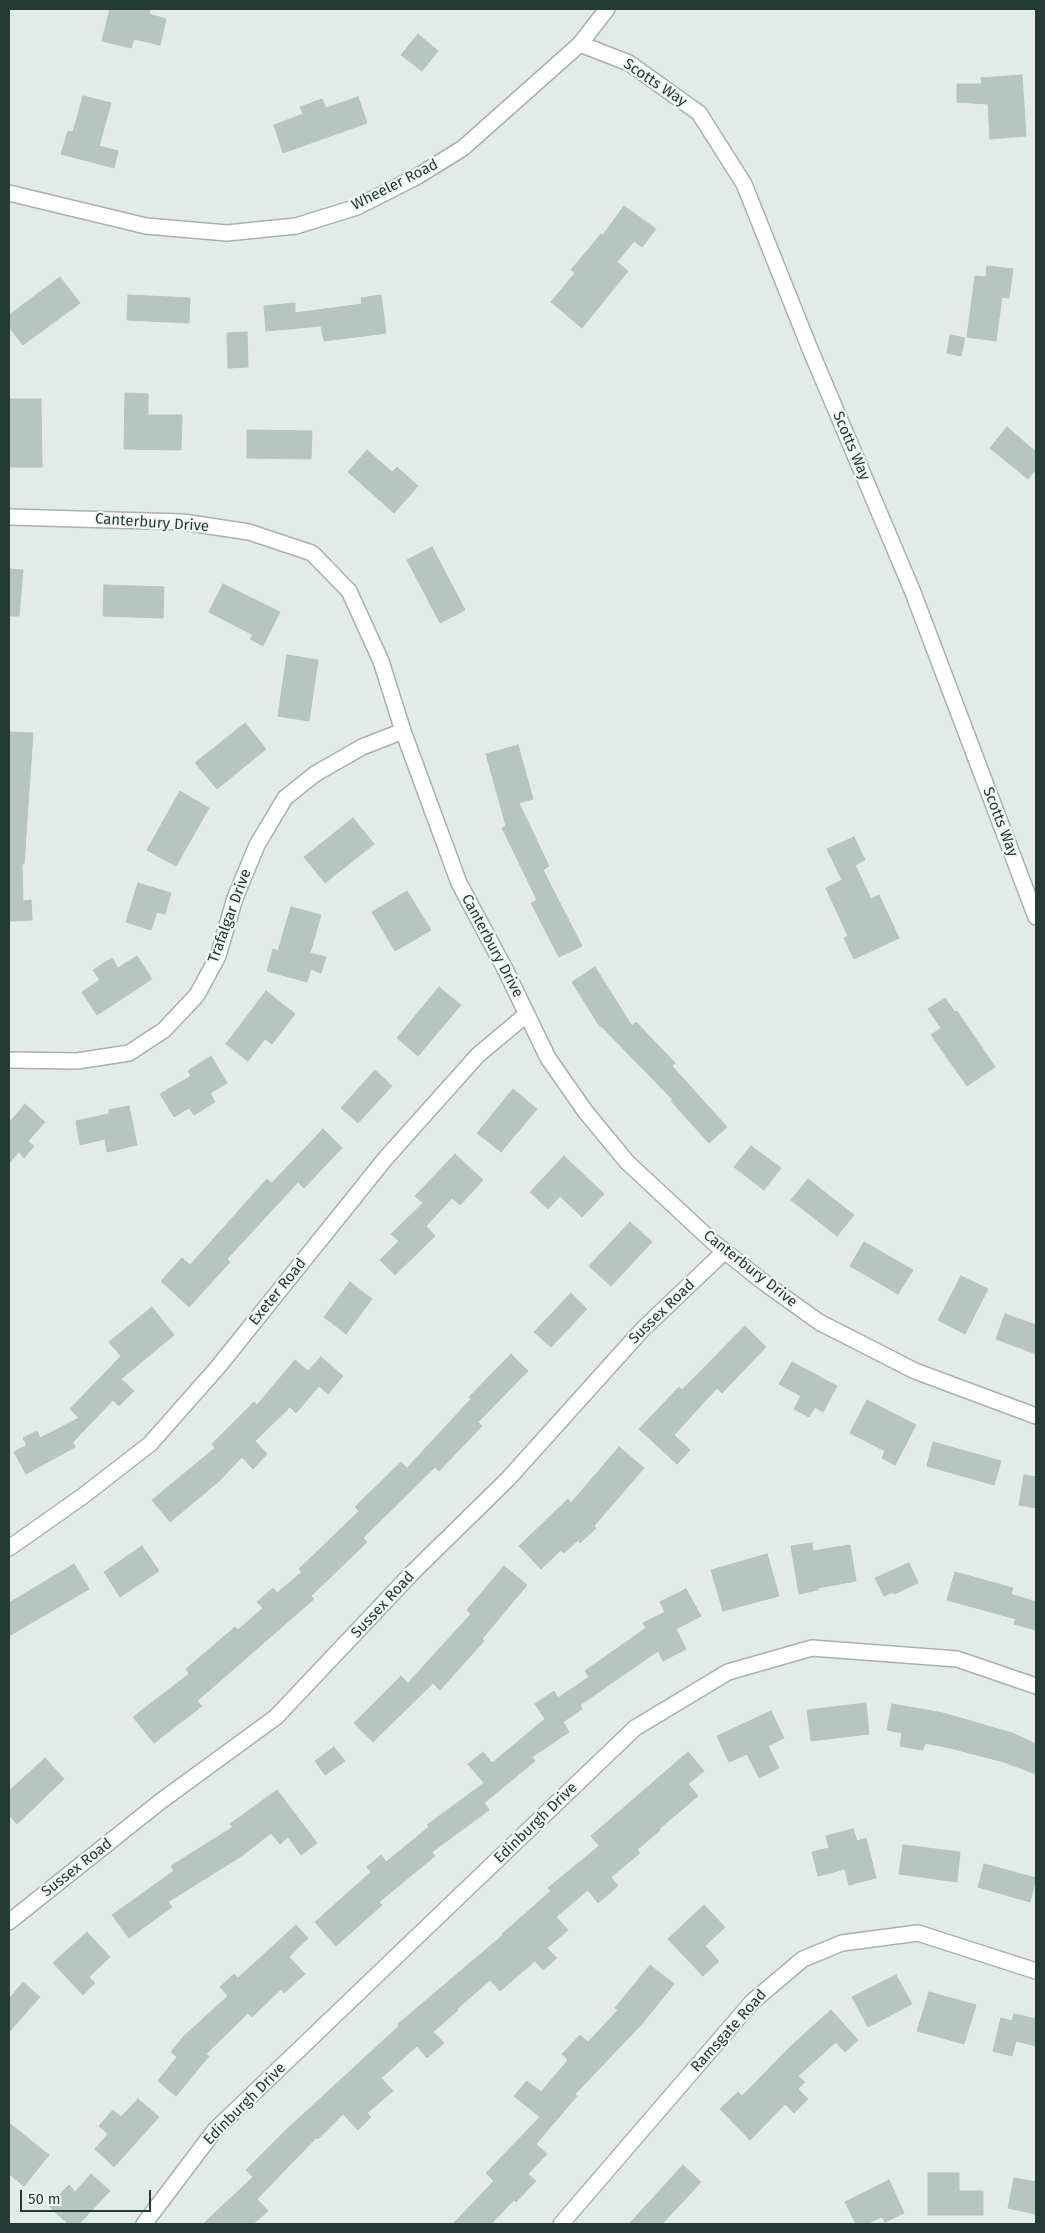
<!DOCTYPE html>
<html>
<head>
<meta charset="utf-8">
<style>
	body { margin:0 }
	#map { position:relative; width:1045px; height:2233px; overflow:hidden; background:#e2ebe7; font-family:"Fira Sans",sans-serif }
	canvas { display:block }
	.frame { position:absolute; inset:0; border:10px solid #233a35; pointer-events:none }
	.scale { position:absolute; left:20px; top:2190px; width:131px; height:22px; box-sizing:border-box; border:2px solid #233a35; border-top:0; padding-left:6px; font-size:15px; line-height:18px; white-space:nowrap; color:#233a35; -webkit-text-stroke:4px #f2f7f5; paint-order:stroke }
</style>
</head>
<body>
<div id="map">
<canvas width="1045" height="2233"></canvas>
<div class="frame"></div>
<div class="scale">50 m</div>
</div>
<script>
const context = document.querySelector('canvas').getContext('2d');
context.lineJoin = 'round';
function fill(path, color) { context.fillStyle = color; context.fill(path, 'evenodd'); }
const toPath = rows => new Path2D(rows.map(r => 'M' + r).join(''));
function strokePath(path, color, width, dash) { context.strokeStyle = color; context.lineWidth = width; context.lineCap = dash ? 'butt' : 'round'; context.setLineDash(dash || []); context.stroke(path); }
function write(font, color, halo, rows, align = 'center') {
  context.font = font + ' "Fira Sans",sans-serif'; context.lineWidth = 4.5; context.setLineDash([]); context.textBaseline = 'middle'; context.strokeStyle = halo; context.fillStyle = color; for (const [text, x, y, turn = 0] of rows) {
    context.save(); context.translate(x, y); context.rotate((+turn || 0) * Math.PI / 180); context.textAlign = isNaN(turn) ? turn : align; if (halo) context.strokeText(text, 0, 0); context.fillText(text, 0, 0); context.restore();
  }
}
const building = toPath([
	[110,9,150,9,149,14,166,19,160,45,134,39,131,48,102,41,110,9],
	[418,34,438,51,422,71,401,55,418,34],
	[1022,75,1026,136,990,139,988,104,957,102,957,84,982,84,981,78,1022,75],
	[83,96,111,103,99,146,118,151,114,168,61,154,68,131,73,132,83,96],
	[358,97,367,123,283,153,274,125,303,114,300,107,322,99,326,108,358,97],
	[624,206,656,229,642,247,634,241,617,262,628,271,582,328,551,302,575,273,571,270,601,234,603,235,624,206],
	[987,266,1013,269,1009,298,1002,297,996,341,967,337,975,276,986,277,987,266],
	[60,277,80,303,23,345,9,327,9,315,60,277],
	[128,295,190,298,189,323,127,320,128,295],
	[381,295,386,333,324,341,321,326,266,331,264,306,295,303,295,313,362,304,361,298,381,295],
	[247,332,248,367,228,368,227,333,247,332],
	[950,335,965,338,961,356,947,353,950,335],
	[125,393,148,394,148,415,182,415,181,450,124,449,125,393],
	[9,399,41,399,42,467,9,467,9,399],
	[1007,427,1036,452,1036,469,1028,479,990,448,1007,427],
	[247,430,312,431,311,459,247,458,247,430],
	[367,450,392,472,397,467,418,486,394,513,348,472,367,450],
	[432,547,465,610,440,623,407,560,432,547],
	[9,569,23,570,19,616,9,616,9,569],
	[223,584,280,612,263,646,250,639,253,635,209,612,223,584],
	[104,585,164,587,163,618,103,616,104,585],
	[287,655,318,660,309,721,278,716,287,655],
	[245,723,266,749,217,789,195,763,245,723],
	[9,732,33,733,24,864,22,864,23,901,31,900,32,920,9,921,9,732],
	[518,745,533,799,519,803,549,866,543,870,582,946,559,957,531,903,537,900,502,828,506,826,486,754,518,745],
	[180,791,209,808,176,866,147,850,180,791],
	[353,818,374,844,325,883,304,857,353,818],
	[854,837,865,860,855,865,871,899,879,895,899,938,854,959,844,938,848,936,826,888,842,880,827,849,854,837],
	[138,883,171,893,165,914,157,912,151,930,126,922,138,883],
	[407,891,431,930,395,951,372,912,407,891],
	[291,907,321,915,310,953,326,957,321,973,311,969,307,982,267,971,273,949,278,951,291,907],
	[137,956,152,979,97,1015,82,992,100,980,93,970,112,958,118,968,137,956],
	[595,967,632,1026,636,1022,675,1063,672,1066,727,1127,709,1143,671,1101,673,1100,601,1026,600,1027,572,982,595,967],
	[439,987,461,1005,418,1056,397,1038,439,987],
	[266,991,295,1014,272,1044,265,1039,248,1061,226,1044,266,991],
	[945,998,955,1012,957,1011,995,1067,967,1086,931,1035,941,1028,928,1009,945,998],
	[211,1056,227,1083,210,1093,215,1102,194,1115,189,1108,174,1117,160,1094,191,1076,188,1071,211,1056],
	[375,1070,392,1086,358,1123,341,1108,375,1070],
	[513,1089,537,1109,501,1152,477,1133,513,1089],
	[25,1104,45,1122,28,1141,34,1146,24,1158,19,1152,9,1163,9,1123,25,1104],
	[129,1106,137,1145,107,1152,105,1139,80,1145,76,1121,109,1114,109,1110,129,1106],
	[323,1129,342,1148,304,1188,298,1182,227,1259,230,1262,189,1307,161,1281,182,1258,190,1265,267,1179,272,1183,323,1129],
	[751,1146,781,1168,764,1190,734,1167,751,1146],
	[455,1154,483,1180,460,1205,452,1198,426,1226,435,1236,395,1275,380,1260,399,1241,391,1234,423,1203,415,1196,455,1154],
	[564,1156,604,1194,582,1217,560,1196,548,1209,530,1192,564,1156],
	[808,1179,854,1215,837,1236,791,1200,808,1179],
	[630,1222,652,1242,611,1286,589,1266,630,1222],
	[864,1242,913,1270,898,1294,850,1266,864,1242],
	[961,1276,988,1289,965,1334,938,1320,961,1276],
	[350,1282,372,1299,346,1334,324,1317,350,1282],
	[571,1293,587,1309,551,1347,534,1332,571,1293],
	[152,1307,174,1335,121,1379,134,1391,119,1406,113,1400,73,1442,75,1447,26,1474,14,1452,27,1445,23,1438,37,1431,40,1438,79,1418,70,1409,121,1356,109,1342,152,1307],
	[1005,1314,1036,1325,1036,1354,996,1339,1005,1314],
	[745,1326,766,1347,722,1393,717,1388,674,1435,690,1450,677,1464,639,1429,679,1387,682,1390,745,1326],
	[511,1354,528,1371,478,1422,482,1426,439,1471,435,1467,363,1538,367,1542,311,1596,314,1599,197,1701,202,1706,154,1743,133,1717,189,1674,186,1669,235,1627,238,1630,263,1608,257,1602,273,1588,277,1593,302,1572,299,1569,359,1511,355,1507,401,1462,407,1468,471,1399,469,1397,511,1354],
	[321,1357,343,1376,328,1394,319,1386,296,1413,290,1407,255,1441,267,1454,253,1469,242,1457,218,1482,170,1522,152,1500,215,1448,212,1444,254,1402,257,1405,295,1360,308,1371,321,1357],
	[792,1362,837,1386,823,1412,815,1407,809,1417,794,1409,801,1396,779,1384,792,1362],
	[867,1400,916,1425,895,1465,882,1458,885,1451,850,1433,867,1400],
	[933,1442,1001,1461,994,1485,927,1466,933,1442],
	[619,1447,644,1468,594,1526,596,1528,580,1543,578,1540,564,1553,561,1550,541,1569,519,1546,568,1499,571,1503,619,1447],
	[1024,1475,1036,1477,1036,1508,1019,1505,1024,1475],
	[812,1543,813,1551,850,1545,856,1581,818,1588,818,1590,799,1594,791,1546,812,1543],
	[142,1546,159,1571,120,1597,104,1572,142,1546],
	[767,1554,779,1596,723,1611,711,1570,767,1554],
	[909,1563,918,1583,894,1594,893,1592,884,1596,875,1578,909,1563],
	[74,1564,89,1589,9,1636,9,1603,74,1564],
	[504,1566,527,1585,482,1639,484,1641,440,1690,433,1683,373,1742,354,1723,401,1676,408,1683,471,1614,467,1610,504,1566],
	[955,1572,1013,1588,1011,1594,1036,1602,1036,1630,1014,1624,1016,1619,947,1600,955,1572],
	[686,1589,701,1616,676,1629,686,1649,663,1661,658,1651,580,1705,582,1709,563,1722,569,1732,532,1757,535,1761,484,1803,489,1810,432,1852,435,1856,379,1902,382,1905,336,1946,315,1922,371,1872,367,1867,381,1855,386,1862,429,1827,427,1825,484,1783,468,1764,483,1752,492,1763,545,1719,535,1704,554,1691,558,1698,589,1677,585,1671,646,1628,643,1623,665,1612,660,1602,686,1589],
	[866,1703,869,1734,811,1741,807,1710,866,1703],
	[892,1704,943,1713,1012,1733,1036,1744,1036,1774,1004,1762,950,1748,925,1743,923,1750,900,1746,902,1733,887,1730,892,1704],
	[771,1711,784,1738,768,1746,779,1768,759,1778,747,1754,729,1762,717,1736,771,1711],
	[334,1747,345,1761,325,1775,315,1761,334,1747],
	[688,1752,704,1771,688,1784,698,1796,659,1829,660,1830,637,1850,640,1853,611,1877,618,1886,598,1903,588,1890,556,1917,568,1930,547,1948,557,1958,543,1970,535,1961,500,1991,490,1980,457,2009,458,2010,433,2032,444,2043,427,2058,417,2046,381,2078,393,2091,367,2113,371,2117,358,2130,343,2114,318,2139,317,2137,257,2199,268,2211,253,2224,203,2224,253,2177,246,2170,286,2130,399,2026,398,2024,503,1935,502,1934,551,1891,548,1888,599,1846,591,1836,688,1752],
	[45,1758,64,1779,17,1824,9,1815,9,1791,45,1758],
	[277,1790,317,1843,301,1855,288,1837,280,1844,271,1833,243,1855,168,1902,172,1907,129,1938,112,1915,174,1871,171,1866,233,1827,230,1824,277,1790],
	[853,1829,857,1841,866,1838,876,1878,849,1885,845,1869,818,1876,812,1852,829,1848,826,1836,853,1829],
	[903,1845,960,1852,957,1882,899,1874,903,1845],
	[984,1864,1036,1878,1030,1902,978,1887,984,1864],
	[704,1905,725,1927,705,1946,719,1961,703,1976,668,1939,704,1905],
	[296,1925,308,1938,289,1957,305,1974,284,1993,281,1989,252,2017,248,2013,206,2054,209,2056,176,2096,158,2081,177,2057,171,2052,184,2036,228,1996,220,1987,234,1974,238,1978,296,1925],
	[87,1932,110,1957,89,1977,95,1983,83,1995,53,1963,87,1932],
	[650,1965,674,1984,641,2025,575,2094,577,2096,536,2144,547,2154,528,2174,536,2181,516,2202,514,2200,491,2224,453,2224,494,2181,486,2173,540,2117,514,2096,527,2081,541,2092,568,2060,562,2054,580,2035,588,2042,618,2010,615,2008,650,1965],
	[896,1975,912,2004,868,2027,852,1997,896,1975],
	[23,1982,40,1997,9,2032,9,1999,23,1982],
	[929,1992,976,2005,964,2044,917,2031,929,1992],
	[831,2010,858,2040,845,2052,836,2042,798,2076,805,2082,798,2089,808,2099,794,2113,785,2104,750,2140,720,2109,738,2092,742,2096,791,2046,831,2010],
	[1014,2014,1036,2019,1036,2046,1016,2041,1012,2056,993,2051,1001,2018,1012,2021,1014,2014],
	[138,2099,159,2117,114,2167,95,2149,108,2134,99,2126,113,2110,121,2117,138,2099],
	[9,2123,49,2155,24,2186,9,2174,9,2123],
	[683,2165,701,2182,662,2224,629,2224,683,2165],
	[928,2173,959,2173,959,2191,983,2191,983,2215,928,2215,928,2173],
	[91,2174,110,2191,79,2224,68,2224,49,2206,69,2185,75,2192,91,2174],
	[1014,2178,1036,2182,1036,2214,1008,2208,1014,2178],
	[889,2180,904,2213,885,2222,882,2217,866,2224,856,2224,845,2202,889,2180]
]);
fill(building, '#b7c5c0');
strokePath(building, '#b5c4be', 1);
const minor = toPath([
	[580,44,629,63,699,113,744,184,810,349,912,590,1036,917],
	[9,517,183,522,249,532,312,553,349,591,381,661,403,731,459,883,506,971,548,1058,585,1111,627,1162,713,1242,766,1284,819,1322,915,1371,1036,1416],
	[9,1060,77,1061,129,1053,164,1030,197,995,218,956,235,898,257,845,285,798,315,774,362,747,403,731],
	[9,1548,83,1496,150,1444,218,1367,385,1159,478,1055,527,1014],
	[9,1922,161,1801,276,1717,413,1572,508,1479,642,1330,725,1251],
	[144,2224,215,2130,635,1728,728,1672,812,1648,957,1659,1036,1686],
	[561,2224,752,2002,803,1959,842,1943,918,1933,1036,1971]
]);
const tertiary = toPath([
	[9,193,146,226,227,233,296,226,357,207,418,176,463,148,580,44,607,9]
]);
strokePath(minor, '#a5b2ae', 18);
strokePath(tertiary, '#a5b2ae', 18);
strokePath(minor, '#fff', 15);
strokePath(tertiary, '#fff', 15);
write('15px', '#233a35', '#f2f7f5', [
	["Scotts Way",655,83,34],
	["Wheeler Road",395,185,-27],
	["Scotts Way",851,446,67],
	["Canterbury Drive",152,523,4],
	["Scotts Way",1000,822,69],
	["Trafalgar Drive",230,916,-70],
	["Canterbury Drive",492,946,62],
	["Canterbury Drive",750,1269,38],
	["Exeter Road",278,1292,-51],
	["Sussex Road",662,1312,-44],
	["Sussex Road",383,1605,-47],
	["Edinburgh Drive",536,1823,-44],
	["Sussex Road",77,1868,-38],
	["Ramsgate Road",729,2031,-48],
	["Edinburgh Drive",245,2104,-45]
]);
</script>
</body>
</html>
